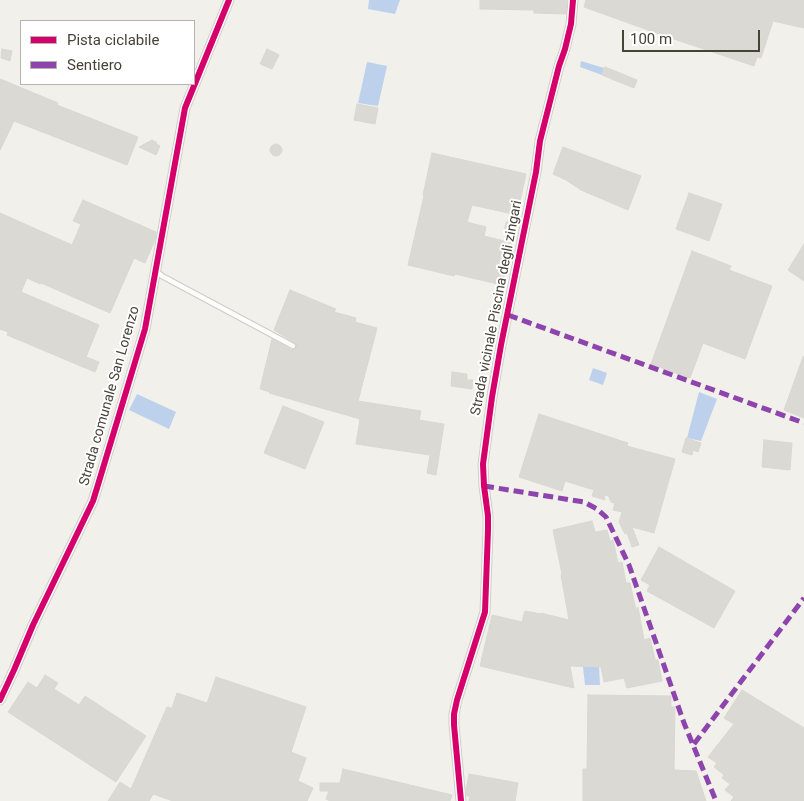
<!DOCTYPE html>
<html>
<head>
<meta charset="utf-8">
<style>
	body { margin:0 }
	#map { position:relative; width:804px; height:801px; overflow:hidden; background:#f1f0eb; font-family:Roboto,sans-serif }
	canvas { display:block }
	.legend { position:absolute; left:20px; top:20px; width:175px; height:65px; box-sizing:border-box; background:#fff; border:1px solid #b5b4af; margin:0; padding:6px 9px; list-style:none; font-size:15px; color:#474337 }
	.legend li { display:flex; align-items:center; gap:10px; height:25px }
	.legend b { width:25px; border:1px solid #b5b4af }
	.scale { position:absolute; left:622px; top:30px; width:138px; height:22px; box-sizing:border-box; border:2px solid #474337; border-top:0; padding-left:6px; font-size:15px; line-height:18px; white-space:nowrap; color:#474337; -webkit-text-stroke:4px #fff; paint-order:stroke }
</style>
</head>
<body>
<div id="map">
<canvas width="804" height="801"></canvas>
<ul class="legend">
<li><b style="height:6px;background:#d6006c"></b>Pista ciclabile</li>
<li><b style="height:6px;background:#8e44ad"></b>Sentiero</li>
</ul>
<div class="scale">100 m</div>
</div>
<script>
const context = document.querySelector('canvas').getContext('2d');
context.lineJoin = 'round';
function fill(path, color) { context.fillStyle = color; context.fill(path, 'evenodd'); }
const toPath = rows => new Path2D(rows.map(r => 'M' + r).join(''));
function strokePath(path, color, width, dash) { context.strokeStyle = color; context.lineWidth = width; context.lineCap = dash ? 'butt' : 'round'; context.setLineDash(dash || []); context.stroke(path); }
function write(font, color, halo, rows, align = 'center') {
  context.font = font + ' Roboto,sans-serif'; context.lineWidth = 4; context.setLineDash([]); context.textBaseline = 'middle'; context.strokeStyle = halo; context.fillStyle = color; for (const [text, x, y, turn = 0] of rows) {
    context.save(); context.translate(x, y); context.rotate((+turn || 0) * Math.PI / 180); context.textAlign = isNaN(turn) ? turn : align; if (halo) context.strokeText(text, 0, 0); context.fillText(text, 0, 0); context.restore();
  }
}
fill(toPath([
	[369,0,400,0,395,14,368,9],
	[581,61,604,68,602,75,580,67],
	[367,62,387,66,378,106,358,103],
	[593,368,607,373,603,385,589,380],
	[699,392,717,399,701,441,687,438],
	[137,394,176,412,169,429,129,410],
	[583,667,599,667,600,685,585,685]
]), '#bdd1ed');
const building = toPath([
	[480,0,567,0,566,14,534,13,534,10,480,9,480,0],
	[586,0,804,0,804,28,773,21,761,58,757,57,754,66,662,35,584,7,586,0],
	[2,49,12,51,10,61,1,58,2,49],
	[267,49,279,55,272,69,260,64,267,49],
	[605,67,637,80,634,88,602,75,605,67],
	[0,79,58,103,57,105,138,137,127,165,14,121,0,150,0,79],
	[357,104,378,108,375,124,354,120,357,104],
	[152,140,157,143,156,144,160,146,156,155,139,147,152,140],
	'270 150a6 6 0 1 1 12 0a6 6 0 1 1-12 0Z',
	[563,147,641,176,628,210,581,190,566,180,553,174,563,147],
	[432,153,526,174,517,215,472,205,467,222,486,227,484,236,512,243,502,285,455,274,454,276,408,265,424,196,423,195,432,153],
	[689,193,722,204,709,241,676,229,689,193],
	[83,200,156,232,155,240,145,263,134,258,110,313,41,283,40,284,27,278,21,292,99,325,86,357,99,362,95,372,7,335,8,332,0,329,0,213,72,245,81,224,73,221,83,200],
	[512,215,514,226,510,234,505,229,505,227,506,223,512,215],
	[804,244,804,281,788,270,804,244],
	[692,251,731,266,729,270,772,286,745,359,703,343,690,378,651,364,692,251],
	[290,290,336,309,334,312,356,318,355,322,377,328,358,401,421,411,419,420,444,424,436,475,427,473,430,455,356,444,360,419,269,393,270,392,260,389,272,339,292,350,295,350,297,347,295,343,274,330,290,290],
	[803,357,804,357,804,418,784,410,803,357],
	[452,372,467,374,467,380,473,380,472,389,451,386,452,372],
	[283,406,324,422,305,469,264,453,283,406],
	[539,414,628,443,627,446,675,459,654,533,632,527,639,545,632,547,627,533,625,534,619,522,622,512,613,510,615,503,611,502,608,495,604,496,605,500,592,496,594,490,565,481,562,491,519,477,539,414],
	[686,438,701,443,698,452,693,450,692,455,682,452,686,438],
	[764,440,792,443,790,470,762,467,764,440],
	[592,521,595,532,607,530,610,541,613,540,618,563,622,562,626,583,630,583,636,610,638,607,644,640,650,638,655,660,658,660,662,681,627,688,624,678,604,682,601,667,570,666,574,688,480,666,492,615,522,622,525,611,541,614,541,613,569,620,561,575,562,574,553,530,592,521],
	[659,547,735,591,714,628,647,591,650,585,641,580,659,547],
	[45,675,58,683,54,689,79,705,85,696,146,736,116,782,8,712,28,682,37,688,45,675],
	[216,677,306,707,291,752,306,758,298,781,313,788,307,801,173,801,153,794,149,801,108,801,120,782,131,789,167,707,172,708,177,693,207,703,216,677],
	[742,690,804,728,804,801,731,801,734,797,725,790,730,784,722,778,724,775,714,767,717,763,708,757,734,724,724,718,742,690],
	[588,695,671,696,671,707,675,707,674,770,696,771,706,801,583,801,583,769,587,769,588,695],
	[343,769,452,795,450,801,330,801,326,799,329,791,320,791,320,783,340,783,343,769],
	[469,774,518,783,515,801,469,801,470,796,467,796,466,790,469,774]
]);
fill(building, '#dbd9d3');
strokePath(building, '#d9d7d1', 1);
const service = toPath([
	[156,271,162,276,293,346]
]);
const minor = toPath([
	[0,700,14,670,33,625,93,501,97,488,145,329,185,108,229,0],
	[461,801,454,725,454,714,457,700,485,612,488,530,488,516,484,486,483,464,492,397,501,345,536,172,540,141,559,66,565,49,571,24,573,0]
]);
strokePath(service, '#cfcec8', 7);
strokePath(minor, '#cfcec8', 11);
strokePath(service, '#fdfdfc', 4.5);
strokePath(minor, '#fdfdfc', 9);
strokePath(toPath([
	[508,315,804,423],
	[484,486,584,502,597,509,606,517,629,565,684,723,716,801],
	[694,744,804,598]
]), '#8e44ad', 5, [10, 5]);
strokePath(toPath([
	[0,700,14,670,33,625,93,501,97,488,145,329,185,108,229,0],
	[461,801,454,725,454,714,457,700,485,612,488,530,488,516,484,486,483,464,492,397,501,345,536,172,540,141,559,66,565,49,571,24,573,0]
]), '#d6006c', 6);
write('14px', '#474337', '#fff', [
	["Strada vicinale Piscina degli zingari",497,308,-79],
	["Strada comunale San Lorenzo",110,396,-74]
]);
</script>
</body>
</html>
